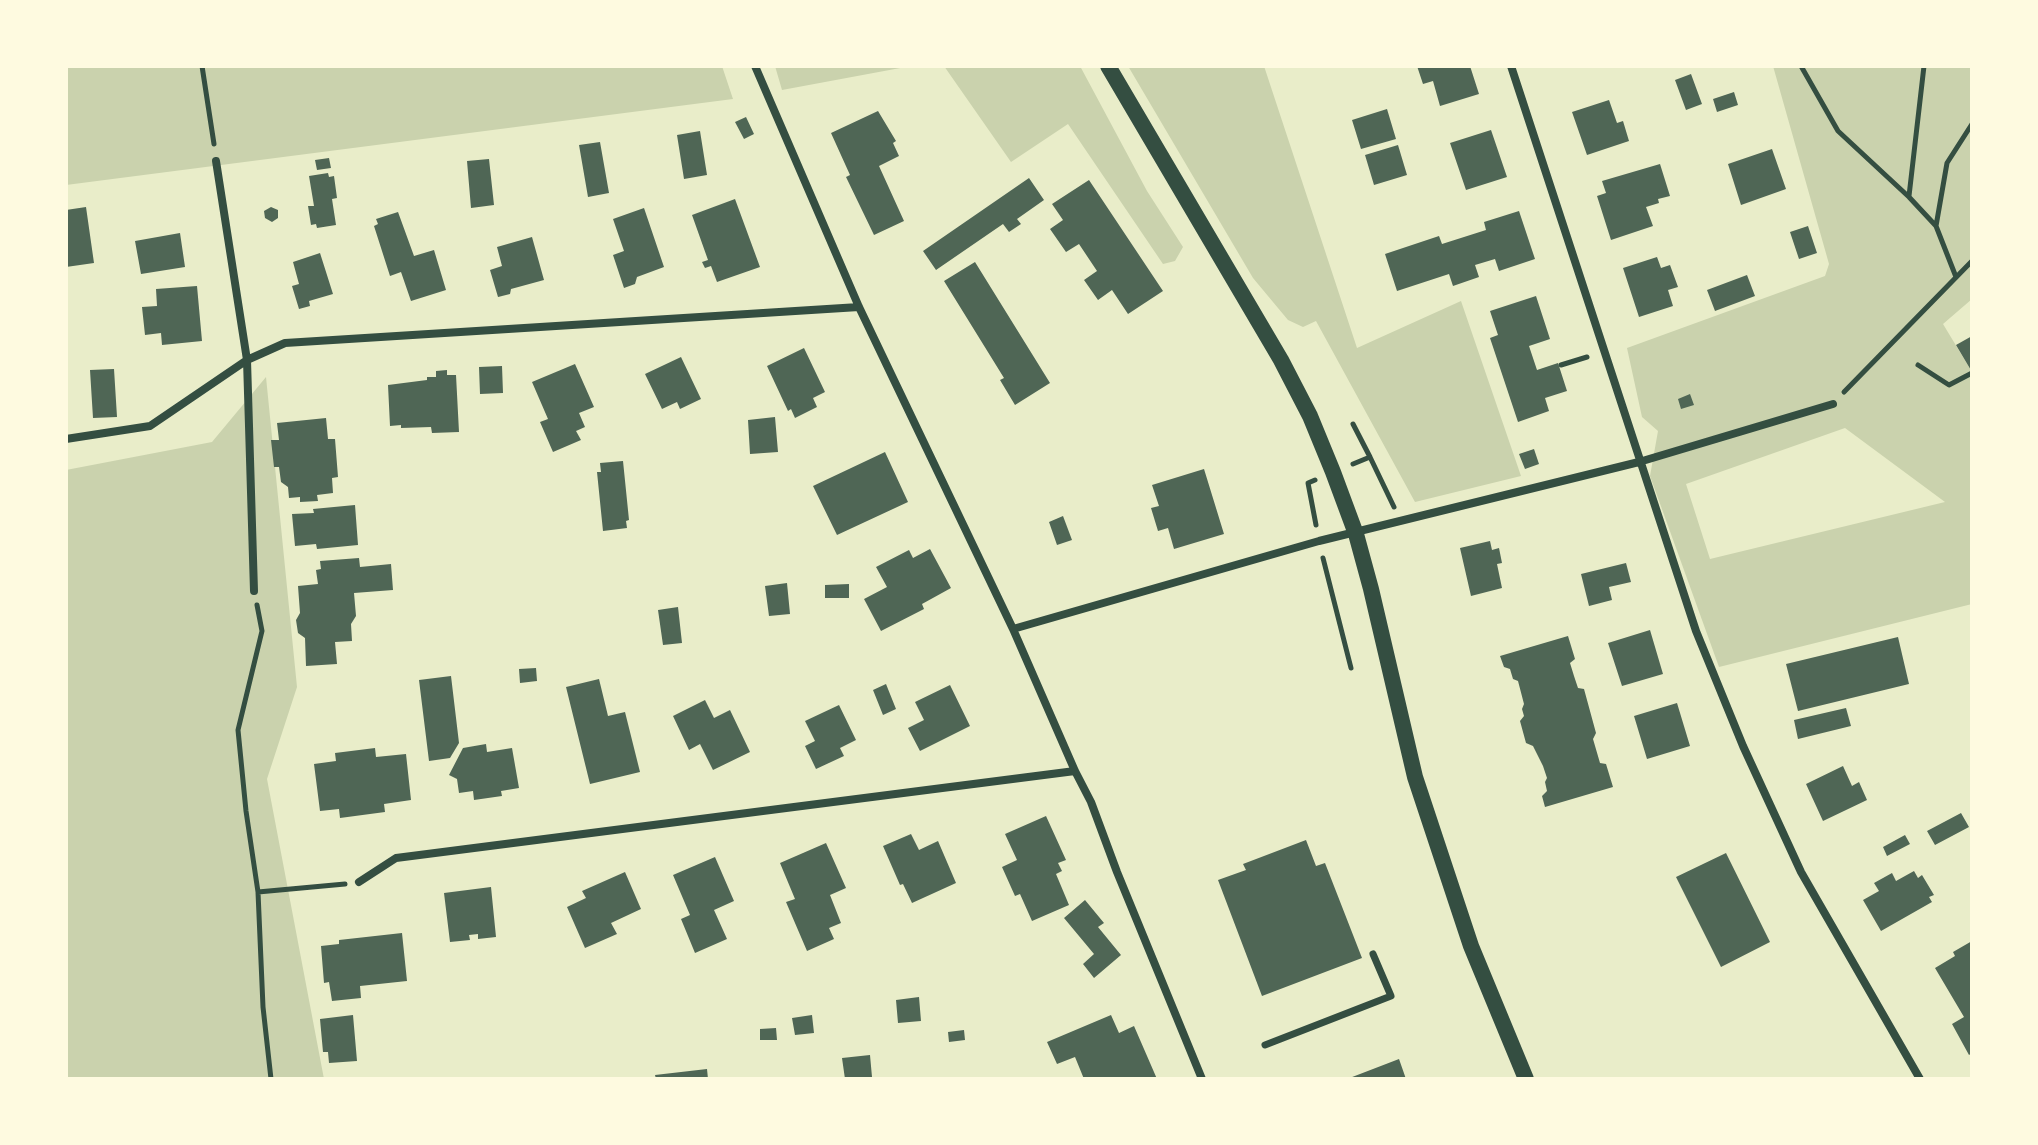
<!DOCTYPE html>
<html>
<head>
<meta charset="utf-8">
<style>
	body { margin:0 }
	#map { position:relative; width:2038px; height:1145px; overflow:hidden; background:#e9edc9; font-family:Arial,sans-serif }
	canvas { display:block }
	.frame { position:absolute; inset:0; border:68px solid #fefae0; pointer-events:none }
</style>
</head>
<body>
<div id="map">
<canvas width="2038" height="1145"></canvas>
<div class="frame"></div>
</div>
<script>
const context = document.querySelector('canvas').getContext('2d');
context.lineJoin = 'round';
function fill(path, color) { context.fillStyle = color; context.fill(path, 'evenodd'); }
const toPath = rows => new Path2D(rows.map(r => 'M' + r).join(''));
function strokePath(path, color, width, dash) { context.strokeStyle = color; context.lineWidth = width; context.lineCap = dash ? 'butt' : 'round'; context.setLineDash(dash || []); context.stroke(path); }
fill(toPath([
	[66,66,722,66,733,99,66,185],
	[775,66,911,66,782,90],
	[944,66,1080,66,1147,191,1183,247,1175,261,1163,264,1068,124,1011,162],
	[1128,66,1264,66,1357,348,1461,301,1521,476,1415,502,1316,321,1303,327,1288,320,1253,278],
	[1773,66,1972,66,1972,299,1943,324,1972,372,1972,604,1719,667,1650,476,1658,431,1642,417,1627,348,1825,276,1829,264],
	[1845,428,1945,502,1710,559,1686,484],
	[266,377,297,687,267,779,324,1079,66,1077,66,470,212,442]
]), '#cad2ad');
fill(toPath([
	[1417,66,1470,66,1479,94,1440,106,1433,81,1423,84],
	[1691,74,1702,104,1686,110,1675,80],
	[1734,92,1738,105,1717,112,1713,99],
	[1609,100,1617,123,1623,121,1629,141,1587,155,1572,112],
	[1387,109,1396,139,1361,149,1352,120],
	[878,111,896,141,893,143,899,156,879,166,904,221,874,235,846,177,850,175,831,133],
	[746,117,754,134,744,139,735,122],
	[1491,130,1507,177,1466,190,1450,143],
	[700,131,707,175,684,179,677,135],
	[600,142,609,193,588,197,579,145],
	[1398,145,1407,175,1374,185,1365,155],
	[1772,149,1786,189,1741,205,1728,164],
	[329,158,331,168,317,170,315,160],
	[489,159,494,205,471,208,467,161],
	[1660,164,1670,196,1658,199,1659,203,1646,207,1653,226,1611,240,1597,196,1606,193,1602,181],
	[328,173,329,177,334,176,337,198,332,199,336,225,317,228,316,224,311,225,308,206,314,206,309,176],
	[1029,178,1044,200,1017,219,1021,224,1009,232,1003,224,936,270,923,251],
	[1089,180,1163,291,1128,314,1112,290,1098,300,1084,280,1097,271,1079,244,1066,252,1050,229,1063,220,1052,204],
	[735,199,760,267,717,282,711,266,705,268,702,262,708,260,692,215],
	[86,207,94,263,66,267,66,210],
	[271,207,278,210,278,218,272,222,265,218,264,211],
	[644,208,664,267,637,277,635,284,624,288,613,255,624,251,613,219],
	[1519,211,1535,259,1499,271,1495,259,1475,265,1479,277,1453,286,1449,274,1397,291,1385,254,1439,236,1442,244,1486,230,1484,222],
	[398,212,414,256,434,250,446,290,411,301,401,272,390,276,374,226,378,224,376,219],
	[1808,226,1817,253,1799,259,1790,232],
	[180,233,185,267,141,274,135,241],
	[532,237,544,280,511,289,510,294,498,297,490,270,502,266,497,247],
	[320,253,333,294,309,301,310,306,299,309,292,286,299,284,293,262],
	[1657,257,1661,268,1670,265,1678,287,1668,290,1673,306,1639,317,1623,268],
	[975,262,1050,383,1015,405,1000,380,1004,378,944,281],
	[1747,275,1755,296,1715,311,1707,290],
	[197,286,202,341,162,345,161,333,145,335,142,307,157,306,156,289],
	[1536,296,1550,339,1529,346,1537,370,1558,363,1567,391,1545,398,1549,411,1518,422,1490,338,1498,335,1490,311],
	[1972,336,1972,372,1956,345],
	[804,348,825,392,813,398,817,407,795,418,791,409,788,411,767,366],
	[681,357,701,399,680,409,677,402,662,409,645,374],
	[575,364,594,407,579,413,585,427,576,431,581,440,553,452,540,422,548,419,532,382],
	[502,366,503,393,480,394,479,367],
	[114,369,117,417,93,418,90,370],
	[447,370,447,375,456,375,459,432,432,433,431,427,401,428,401,425,390,426,388,385,427,380,427,377,436,377,436,371],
	[1690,394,1694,405,1681,409,1678,399],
	[775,417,778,452,750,454,748,420],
	[326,418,328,439,335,439,338,477,332,478,333,493,317,495,318,501,300,502,300,497,289,498,288,487,281,482,279,467,274,467,271,440,279,440,277,423],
	[1534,449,1539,464,1525,469,1519,454],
	[885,452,908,502,837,535,813,486],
	[623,461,629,520,626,521,627,528,603,531,597,472,601,472,600,463],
	[1204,469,1224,534,1174,549,1168,528,1158,531,1151,508,1159,506,1152,485],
	[355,505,358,545,317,549,316,544,295,546,292,514,314,513,313,509],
	[1063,516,1072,540,1057,545,1049,522],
	[1490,541,1492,550,1499,548,1502,563,1497,564,1502,588,1471,596,1460,548],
	[930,549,951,588,922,604,924,609,881,631,864,599,887,587,876,567,909,550,913,558],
	[359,558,360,567,391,564,393,590,354,593,356,616,351,624,352,641,335,642,337,664,306,666,305,638,298,633,296,620,300,613,298,586,318,584,316,570,321,569,320,561],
	[1626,563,1631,582,1609,587,1612,600,1589,606,1581,574],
	[787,583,790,614,769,616,765,586],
	[849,584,849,598,825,598,825,585],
	[678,607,682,643,663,645,658,610],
	[1650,630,1663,674,1622,686,1608,643],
	[1568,636,1575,659,1570,663,1574,676,1578,688,1584,689,1596,733,1593,739,1600,763,1606,764,1613,787,1545,807,1542,796,1547,791,1545,782,1547,778,1543,766,1533,746,1526,743,1520,721,1524,716,1522,709,1524,704,1518,681,1513,679,1510,669,1504,667,1500,656],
	[1898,637,1909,684,1798,711,1786,664],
	[536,668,537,681,520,683,519,669],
	[451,676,459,743,450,758,429,761,419,680],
	[599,679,608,716,625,712,640,772,590,784,566,687],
	[886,684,896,709,883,715,873,690],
	[950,685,970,726,920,751,908,728,924,720,915,702],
	[705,700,714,718,730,710,750,752,713,770,700,744,689,750,673,716],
	[1677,703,1690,746,1647,759,1634,716],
	[839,705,856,740,840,748,844,756,816,769,805,746,815,741,805,721],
	[1846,708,1851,726,1798,739,1794,720],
	[486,744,487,752,512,748,519,788,501,791,502,796,474,800,473,791,459,793,457,779,449,775,463,748],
	[375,748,376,757,406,754,411,800,384,804,385,812,340,818,339,809,320,811,314,764,336,761,335,753],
	[1843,766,1852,786,1859,782,1867,800,1823,821,1806,784],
	[1961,813,1969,827,1935,845,1927,831],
	[1046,816,1066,860,1058,863,1062,871,1056,874,1069,905,1032,921,1020,894,1015,896,1002,867,1017,860,1005,834],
	[911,834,919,850,938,841,956,883,912,903,903,884,900,885,883,846],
	[1905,835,1910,844,1887,856,1883,847],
	[1306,840,1316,866,1325,863,1362,958,1262,996,1218,880,1246,870,1243,864],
	[826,843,846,888,830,895,841,923,829,928,834,939,807,951,786,902,795,899,780,863],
	[1726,853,1770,942,1721,967,1676,877],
	[715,857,734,901,714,910,727,939,695,953,681,919,690,915,673,875],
	[1914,871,1918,878,1922,875,1934,895,1929,897,1932,902,1881,931,1863,900,1879,891,1874,883,1892,873,1896,881],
	[625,872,641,909,611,923,617,934,585,948,567,907,586,898,582,891],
	[491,887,496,937,478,939,478,934,469,935,470,940,450,942,444,893],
	[1085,900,1104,923,1098,927,1121,955,1094,978,1083,964,1094,954,1064,918],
	[402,933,407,981,360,986,361,998,332,1001,329,982,324,983,321,946,339,944,339,940],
	[1972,941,1972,1053,1969,1055,1952,1024,1964,1017,1935,968,1955,956,1953,952],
	[919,997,921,1021,898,1023,896,1000],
	[353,1015,357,1061,329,1063,328,1052,323,1052,320,1019],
	[812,1015,814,1033,795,1035,792,1018],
	[1111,1015,1119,1033,1134,1026,1157,1079,1084,1079,1075,1057,1057,1064,1047,1042],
	[776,1028,777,1040,760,1040,760,1029],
	[964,1030,965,1040,949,1042,948,1032],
	[870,1055,872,1077,845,1079,842,1058],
	[1399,1059,1406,1079,1347,1079],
	[707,1069,708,1079,656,1079,655,1075]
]), '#4f6655');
strokePath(toPath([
	[202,66,214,144],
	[1801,66,1838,131,1909,197,1936,226],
	[1909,196,1924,66],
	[1956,277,1936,226,1947,163,1972,124],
	[1561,365,1587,357],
	[1918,365,1949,385,1972,373],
	[1844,392,1972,261],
	[1353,424,1370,457],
	[1353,464,1370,457,1394,507],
	[1315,480,1308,483,1316,525],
	[1323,558,1351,668],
	[257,605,262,631,238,730,246,811,258,892,263,1007,271,1079],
	[258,892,345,884]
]), '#344e41', 5);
strokePath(toPath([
	[1265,1045,1391,996,1373,954]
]), '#344e41', 7);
strokePath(toPath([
	[755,66,859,307,1013,629,1075,771,1091,802,1117,872,1202,1079],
	[1511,66,1696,631,1743,746,1801,872,1920,1079],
	[216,161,247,360,285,343,859,307],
	[247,360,254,591],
	[66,439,150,426,247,360],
	[1013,629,1319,541,1639,462,1833,404],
	[359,882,396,858,1075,771]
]), '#344e41', 8);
strokePath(toPath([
	[1108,66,1281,360,1310,416,1333,472,1356,534,1371,589,1415,777,1471,946,1526,1079]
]), '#344e41', 16);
</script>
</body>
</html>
